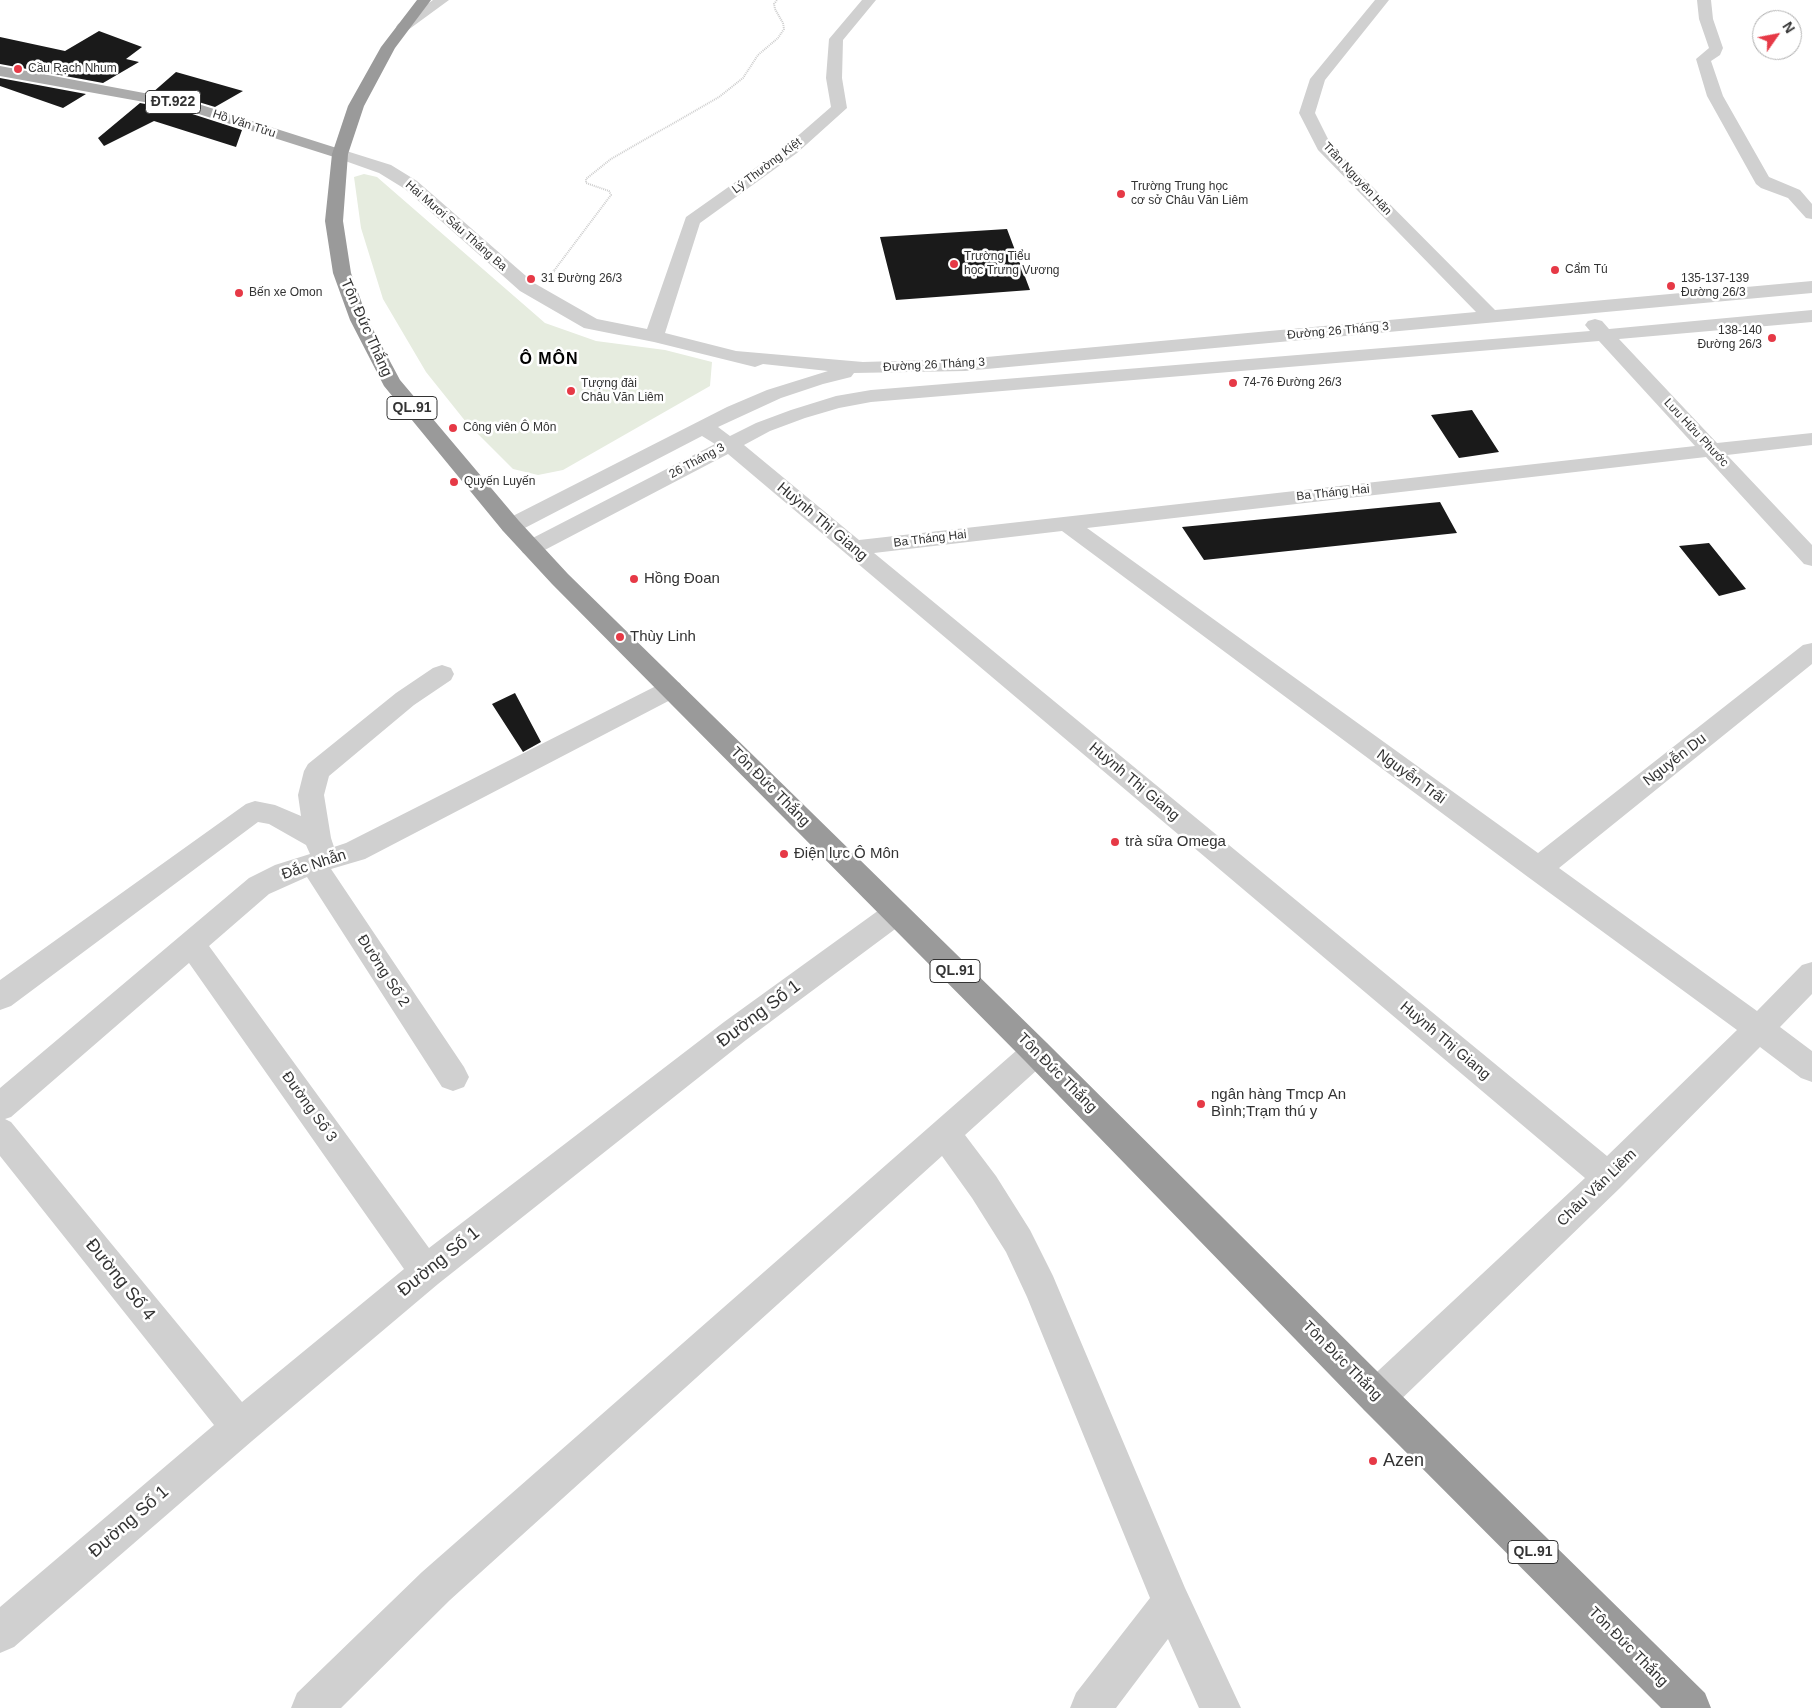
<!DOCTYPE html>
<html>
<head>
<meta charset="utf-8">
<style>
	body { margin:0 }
	#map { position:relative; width:1812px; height:1708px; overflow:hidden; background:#fff; font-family:Helvetica,sans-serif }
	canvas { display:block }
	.north { position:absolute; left:1752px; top:10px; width:50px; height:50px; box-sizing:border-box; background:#fff; border:1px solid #adadad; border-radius:50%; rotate:57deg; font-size:14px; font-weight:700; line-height:20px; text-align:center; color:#333 }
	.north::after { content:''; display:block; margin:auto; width:18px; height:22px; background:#e63946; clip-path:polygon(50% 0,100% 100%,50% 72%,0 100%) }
</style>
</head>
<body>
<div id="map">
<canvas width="1812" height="1708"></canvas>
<div class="north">N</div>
</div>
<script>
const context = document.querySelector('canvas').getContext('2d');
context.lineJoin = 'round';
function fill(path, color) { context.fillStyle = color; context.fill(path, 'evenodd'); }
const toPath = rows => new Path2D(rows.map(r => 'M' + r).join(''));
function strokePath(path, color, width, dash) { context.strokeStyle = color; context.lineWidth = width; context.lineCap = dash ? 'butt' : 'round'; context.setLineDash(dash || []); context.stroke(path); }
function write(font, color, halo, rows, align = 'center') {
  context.font = font + ' Helvetica,sans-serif'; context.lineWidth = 5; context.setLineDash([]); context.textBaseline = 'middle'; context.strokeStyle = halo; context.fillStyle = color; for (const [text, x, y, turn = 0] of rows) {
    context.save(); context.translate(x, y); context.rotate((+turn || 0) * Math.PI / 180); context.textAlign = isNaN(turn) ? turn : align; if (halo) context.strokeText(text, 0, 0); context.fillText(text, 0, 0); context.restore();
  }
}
fill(toPath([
	[364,174,377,177,545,323,596,341,665,350,712,362,710,386,563,470,538,475,513,469,466,422,426,372,383,299,361,228,354,177]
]), '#e6ecdf');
fill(toPath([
	[99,31,142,47,126,59,139,62,103,83,0,64,0,37,65,51],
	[176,72,243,91,215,107,192,100,152,93],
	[0,78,86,94,63,108,0,86],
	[140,103,183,111,242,130,236,147,154,121,104,146,98,138],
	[1007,229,1030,290,896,300,880,237],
	[1472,410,1499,452,1459,458,1431,415],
	[1440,502,1457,533,1204,560,1182,527],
	[1709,543,1746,589,1719,596,1679,546],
	[515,693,541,742,523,752,492,704]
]), '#1a1a1a');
strokePath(toPath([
	[553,272,611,195,609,191,586,183,586,179,611,159,719,97,743,78,758,55,778,38,784,29,783,23,775,9,774,4,777,0]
]), '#cdcdcd', 2, [1, 1]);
strokePath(toPath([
	[551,275,554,271]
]), '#cdcdcd', 2.5, [2, 2]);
fill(toPath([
	[433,0,449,0,408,30,398,30,396,27,398,24,433,0],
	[862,0,876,0,843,40,842,78,847,108,797,153,700,223,665,333,736,351,863,362,965,359,1476,312,1318,150,1299,113,1310,79,1375,0,1389,0,1325,80,1315,113,1331,145,1495,310,1812,281,1812,293,965,371,854,373,851,377,823,384,781,398,718,427,730,436,756,423,791,410,836,396,871,390,1590,331,1585,325,1588,321,1595,319,1602,321,1609,329,1812,310,1812,322,1619,339,1717,443,1812,433,1812,445,1727,455,1812,545,1812,566,1804,564,1706,457,1087,528,1538,853,1803,645,1812,643,1812,664,1559,868,1757,1011,1802,965,1812,962,1812,994,1780,1027,1812,1051,1812,1082,1801,1078,1760,1047,1620,1188,1390,1410,1377,1415,1364,1410,1359,1397,1364,1384,1585,1178,728,454,539,553,531,555,523,553,520,548,523,543,715,444,702,436,519,531,511,533,503,531,500,526,503,521,727,407,767,390,828,371,763,364,755,367,654,342,584,328,520,291,405,189,379,173,334,157,332,154,334,151,340,149,391,165,417,181,534,283,597,319,647,329,686,217,785,147,831,107,826,78,829,39,862,0],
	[1599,341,1695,446,859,540,744,445,770,431,805,418,839,408,871,402,1599,341],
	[1062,531,1528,877,1737,1030,1607,1156,874,553,1062,531],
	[1697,0,1711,0,1713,19,1723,48,1720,55,1711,61,1723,96,1769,177,1800,190,1812,204,1812,219,1806,218,1788,198,1761,188,1756,184,1707,96,1696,59,1709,48,1699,19,1697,0],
	[442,665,451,668,454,674,451,680,414,705,329,776,324,795,331,838,334,847,346,843,662,683,671,680,680,683,683,689,680,695,365,859,331,869,464,1067,469,1077,464,1087,453,1091,442,1087,307,877,269,894,209,946,429,1248,724,1022,886,905,896,902,906,905,910,913,906,921,746,1040,438,1284,252,1441,14,1647,0,1653,0,1607,214,1425,0,1156,0,1088,249,878,275,865,310,854,306,845,269,824,258,822,11,1006,0,1010,0,980,246,804,255,801,275,805,301,816,298,795,304,771,308,764,396,693,433,668,442,665],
	[189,963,404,1269,242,1402,11,1122,5,1119,11,1117,189,963],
	[1036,1039,1047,1043,1051,1052,1047,1061,965,1135,996,1176,1030,1230,1053,1276,1185,1588,1241,1708,1199,1708,1168,1639,1116,1708,1070,1708,1076,1693,1150,1598,1027,1297,1006,1252,972,1198,942,1156,450,1600,341,1708,291,1708,297,1693,422,1572,1025,1043,1036,1039]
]), '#d0d0d0');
fill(toPath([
	[0,66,192,102,346,151,348,154,346,157,340,159,334,157,183,109,0,76,0,66]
]), '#ababab');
fill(toPath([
	[417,0,431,0,395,48,364,106,348,154,343,221,351,273,368,320,400,380,519,521,568,574,1047,1043,1390,1384,1705,1693,1711,1708,1661,1708,1364,1410,1025,1061,552,584,503,531,384,386,350,320,333,273,325,221,332,154,348,106,381,47,417,0]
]), '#9a9a9a');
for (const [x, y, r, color] of [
	[18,69,5,"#e63946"],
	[1121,194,5,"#e63946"],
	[954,264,5,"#e63946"],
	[1555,270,5,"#e63946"],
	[531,279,5,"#e63946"],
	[1671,286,5,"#e63946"],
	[239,293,5,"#e63946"],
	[1772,338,5,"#e63946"],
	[1233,383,5,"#e63946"],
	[571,391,5,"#e63946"],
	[453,428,5,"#e63946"],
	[454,482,5,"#e63946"],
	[634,579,5,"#e63946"],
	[620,637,5,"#e63946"],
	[1115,842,5,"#e63946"],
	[784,854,5,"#e63946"],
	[1201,1104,5,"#e63946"],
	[1373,1461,5,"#e63946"]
]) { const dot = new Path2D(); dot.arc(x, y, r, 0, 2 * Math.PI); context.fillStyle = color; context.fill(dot); strokePath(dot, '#fff', 2); }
write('12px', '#333', '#fff', [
	["Cầu Rạch Nhum",28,69],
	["Trường Trung học",1131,187],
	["cơ sở Châu Văn Liêm",1131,201],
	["Trường Tiểu",964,257],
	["học Trưng Vương",964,271],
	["Cẩm Tú",1565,270],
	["31 Đường 26/3",541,279],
	["135-137-139",1681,279],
	["Đường 26/3",1681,293],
	["Bến xe Omon",249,293],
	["138-140",1762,331,"right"],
	["Đường 26/3",1762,345,"right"],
	["74-76 Đường 26/3",1243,383],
	["Tượng đài",581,384],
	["Châu Văn Liêm",581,398],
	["Công viên Ô Môn",463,428],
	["Quyến Luyến",464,482]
], 'left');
write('12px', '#333', '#fff', [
	["Hồ Văn Tửu",244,124,18],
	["Lý Thường Kiệt",767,166,-37],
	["Trần Nguyên Hãn",1357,179,47],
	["Hai Mươi Sáu Tháng Ba",456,226,41],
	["Đường 26 Tháng 3",1338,331,-5],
	["Đường 26 Tháng 3",934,365,-3],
	["Lưu Hữu Phước",1696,433,47],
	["26 Tháng 3",697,461,-28],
	["Ba Tháng Hai",1333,493,-6],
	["Ba Tháng Hai",930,539,-7]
]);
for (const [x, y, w] of [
	[173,102,55],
	[412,408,50],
	[955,971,50],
	[1533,1552,50]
]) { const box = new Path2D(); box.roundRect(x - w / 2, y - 11.5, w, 23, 4); context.fillStyle = '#fff'; context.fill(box); strokePath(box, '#333', 1); }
write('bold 14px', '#333', null, [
	["ĐT.922",173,102],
	["QL.91",412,408],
	["QL.91",955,971],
	["QL.91",1533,1552]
]);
write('15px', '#333', '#fff', [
	["Tôn Đức Thắng",366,328,66],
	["Huỳnh Thị Giang",822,522,40],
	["Nguyễn Du",1675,760,-38],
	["Nguyễn Trãi",1411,777,36],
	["Huỳnh Thị Giang",1134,782,40],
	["Tôn Đức Thắng",770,787,45],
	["Đắc Nhẫn",314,865,-18],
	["Đường Số 2",383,971,57],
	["Huỳnh Thị Giang",1445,1041,40],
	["Tôn Đức Thắng",1057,1073,45],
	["Đường Số 3",309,1107,54],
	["Châu Văn Liêm",1597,1188,-44],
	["Tôn Đức Thắng",1342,1361,45],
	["Tôn Đức Thắng",1628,1647,45]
]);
write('15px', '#333', '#fff', [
	["Hồng Đoan",644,579],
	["Thùy Linh",630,637],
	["trà sữa Omega",1125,842],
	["Điện lực Ô Môn",794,854],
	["ngân hàng Tmcp An",1211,1095],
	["Bình;Trạm thú y",1211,1112]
], 'left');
context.letterSpacing = '1px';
write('bold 16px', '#000', '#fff', [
	["Ô MÔN",549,360]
]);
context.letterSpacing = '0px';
write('18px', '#333', '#fff', [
	["Đường Số 1",759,1014,-37],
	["Đường Số 1",439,1262,-39],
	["Đường Số 4",120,1280,51],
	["Đường Số 1",129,1522,-41]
]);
write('18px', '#333', '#fff', [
	["Azen",1383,1461]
], 'left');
</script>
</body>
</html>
